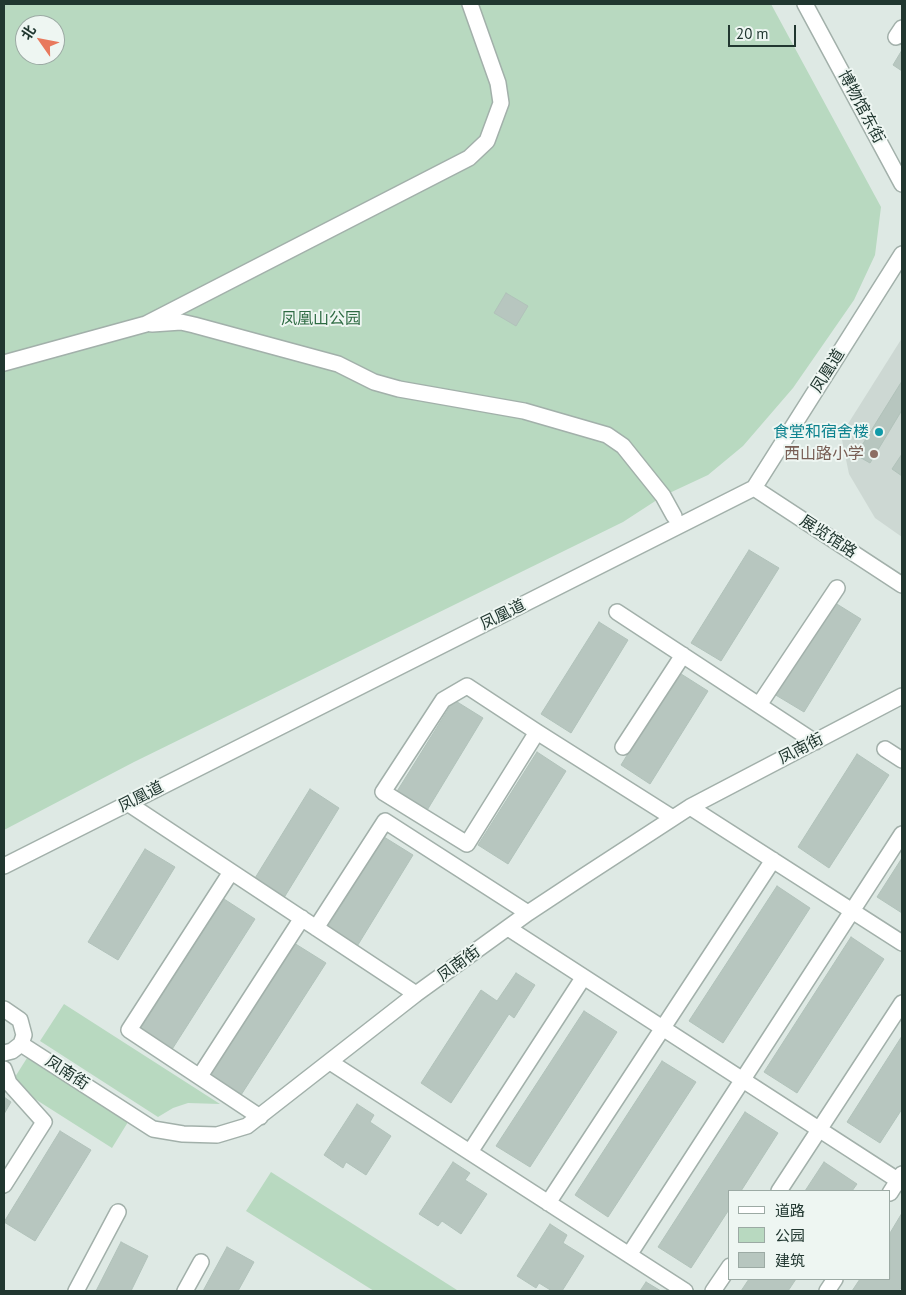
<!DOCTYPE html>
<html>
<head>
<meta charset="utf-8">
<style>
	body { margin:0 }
	#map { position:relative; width:906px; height:1295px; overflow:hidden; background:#dee9e4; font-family:"PT Sans","Noto Sans SC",sans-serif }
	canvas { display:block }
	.frame { position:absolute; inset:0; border:5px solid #213730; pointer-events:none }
	.legend { position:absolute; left:728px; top:1190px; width:162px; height:90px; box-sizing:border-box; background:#eef6f2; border:1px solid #9caaa4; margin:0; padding:6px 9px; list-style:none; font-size:15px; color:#213730 }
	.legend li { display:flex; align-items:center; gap:10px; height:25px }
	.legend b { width:25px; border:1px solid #9caaa4 }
	.north { position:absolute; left:15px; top:15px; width:50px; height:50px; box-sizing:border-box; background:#eef6f2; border:1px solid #9caaa4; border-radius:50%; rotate:303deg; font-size:14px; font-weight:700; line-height:20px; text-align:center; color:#213730 }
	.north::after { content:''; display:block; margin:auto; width:18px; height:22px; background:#e8795d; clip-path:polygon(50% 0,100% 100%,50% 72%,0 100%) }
	.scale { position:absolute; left:728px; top:25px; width:68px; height:22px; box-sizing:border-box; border:2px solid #213730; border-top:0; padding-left:6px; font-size:15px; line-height:18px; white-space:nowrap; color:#213730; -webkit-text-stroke:4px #eef6f2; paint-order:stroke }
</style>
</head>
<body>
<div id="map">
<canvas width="906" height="1295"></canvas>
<div class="frame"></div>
<ul class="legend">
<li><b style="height:6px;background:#fff"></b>道路</li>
<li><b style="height:14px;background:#b8d9c0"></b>公园</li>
<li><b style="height:14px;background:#b7c6bf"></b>建筑</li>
</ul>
<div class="north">北</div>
<div class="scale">20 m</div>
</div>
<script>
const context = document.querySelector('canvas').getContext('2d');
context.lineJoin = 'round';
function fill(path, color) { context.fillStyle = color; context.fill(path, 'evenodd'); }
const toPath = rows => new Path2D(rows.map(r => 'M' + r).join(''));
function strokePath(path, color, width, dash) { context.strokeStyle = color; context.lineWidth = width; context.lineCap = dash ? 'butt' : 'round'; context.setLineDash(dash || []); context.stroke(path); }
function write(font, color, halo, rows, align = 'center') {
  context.font = font + ' "PT Sans","Noto Sans SC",sans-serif'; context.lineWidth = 4; context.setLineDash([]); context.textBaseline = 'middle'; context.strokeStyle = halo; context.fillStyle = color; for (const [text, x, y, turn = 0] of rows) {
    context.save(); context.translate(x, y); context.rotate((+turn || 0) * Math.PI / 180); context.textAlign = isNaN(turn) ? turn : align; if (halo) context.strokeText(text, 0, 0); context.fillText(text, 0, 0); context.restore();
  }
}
fill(toPath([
	[902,338,902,537,875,518,849,474,841,435]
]), '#cdd8d3');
fill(toPath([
	[4,4,771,4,881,207,875,255,854,300,793,388,743,446,708,475,663,496,623,522,134,762,4,830],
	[25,25,55,25,55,55,25,55],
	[64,1004,220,1104,188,1103,173,1108,158,1117,40,1041],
	[27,1058,128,1122,112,1148,35,1099,15,1077],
	[271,1172,457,1290,457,1291,374,1291,246,1211]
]), '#b8d9c0');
const building = toPath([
	[902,50,902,71,893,65,902,50],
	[506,293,528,306,516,326,494,313,506,293],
	[902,381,902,410,870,463,856,455,902,381],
	[902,454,902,476,892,469,902,454],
	[749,550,779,568,721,661,691,643,749,550],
	[832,601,861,619,804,712,774,694,832,601],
	[599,622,628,640,571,733,541,714,599,622],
	[678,672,708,691,650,784,621,765,678,672],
	[454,700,483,718,426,812,396,793,454,700],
	[537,752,566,771,508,864,478,845,537,752],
	[857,754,889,775,829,868,798,847,857,754],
	[310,789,339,808,282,901,252,883,310,789],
	[384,837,413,855,356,948,326,930,384,837],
	[145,849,175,867,118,960,88,942,145,849],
	[902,858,902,913,877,897,902,858],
	[777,886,810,908,723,1043,689,1021,777,886],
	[224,899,255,919,171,1051,139,1031,224,899],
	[851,937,884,959,797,1093,764,1072,851,937],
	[294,943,326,963,241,1095,209,1075,294,943],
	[516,973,535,985,514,1018,509,1014,451,1103,421,1083,481,990,497,1001,516,973],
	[584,1011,617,1032,530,1167,496,1146,584,1011],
	[902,1036,902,1109,880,1143,847,1122,902,1036],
	[662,1061,696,1082,608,1217,575,1195,662,1061],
	[4,1097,11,1102,4,1114,4,1097],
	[357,1104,374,1115,370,1122,391,1136,366,1175,346,1162,343,1168,324,1155,357,1104],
	[745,1112,778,1133,741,1191,730,1191,730,1208,691,1268,658,1247,745,1112],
	[60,1131,91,1150,35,1241,4,1222,60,1131],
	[453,1162,470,1173,465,1180,487,1194,461,1234,442,1221,438,1226,419,1214,453,1162],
	[824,1162,857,1184,852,1191,805,1191,824,1162],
	[902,1213,902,1286,899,1291,852,1291,860,1279,890,1279,890,1233,902,1213],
	[550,1224,567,1235,563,1243,584,1256,562,1291,552,1291,539,1283,536,1288,517,1276,550,1224],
	[121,1242,148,1256,131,1291,96,1291,121,1242],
	[227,1247,254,1262,238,1291,203,1291,227,1247],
	[749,1279,796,1279,788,1291,741,1291,749,1279],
	[646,1282,661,1291,640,1291,646,1282]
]);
fill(building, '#b7c6bf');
strokePath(building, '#b1c2ba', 1);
const minor = toPath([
	[805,4,902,184],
	[896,37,902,28],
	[152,324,181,322,194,325,338,364,374,382,399,389,524,411,607,435,623,446,663,496,674,516],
	[4,363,146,324,469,158,487,141,501,103,498,83,470,4],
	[754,488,902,585],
	[617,612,815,742],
	[759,705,837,588],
	[537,732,467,844,383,792,443,700,467,686,537,732,673,818],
	[623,747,683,655],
	[885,749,902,760],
	[129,804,416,994],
	[690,807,902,943],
	[4,866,754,488,902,254],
	[231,872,129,1030,260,1117],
	[316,928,385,821,528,913],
	[508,928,902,1183],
	[4,1009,20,1020,24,1035,21,1044,12,1051,4,1053],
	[21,1044,153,1129,183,1134,217,1135,247,1126,416,994,528,913,584,876,690,807,902,696],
	[330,1062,685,1291],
	[4,1069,9,1083,44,1122,4,1185],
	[200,1076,302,918],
	[470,1152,583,978],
	[779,1191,902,1003],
	[890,1193,902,1174],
	[548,1203,773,860],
	[629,1255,902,834],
	[76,1291,118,1212],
	[185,1291,201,1262],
	[713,1291,730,1266],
	[827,1291,835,1279]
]);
strokePath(minor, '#a2b0aa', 18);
strokePath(minor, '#fff', 15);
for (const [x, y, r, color] of [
	[879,432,5,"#0f9aa8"],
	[874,454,5,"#8d6e63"]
]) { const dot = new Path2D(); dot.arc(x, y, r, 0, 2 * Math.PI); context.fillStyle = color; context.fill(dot); strokePath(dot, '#eef6f2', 2); }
write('16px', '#213730', '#eef6f2', [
	["博物馆东街",861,107,62],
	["凤凰道",828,371,-58],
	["展览馆路",828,537,33],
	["凤凰道",503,615,-26],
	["凤南街",801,749,-27],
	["凤凰道",141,797,-27],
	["凤南街",459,964,-36],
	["凤南街",67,1073,33]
]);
write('16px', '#2e6b43', '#eef6f2', [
	["凤凰山公园",321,319]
]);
write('16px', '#0d838f', '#eef6f2', [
	["食堂和宿舍楼",869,432]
], 'right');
write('16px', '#785e54', '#eef6f2', [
	["西山路小学",864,454]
], 'right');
</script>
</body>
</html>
